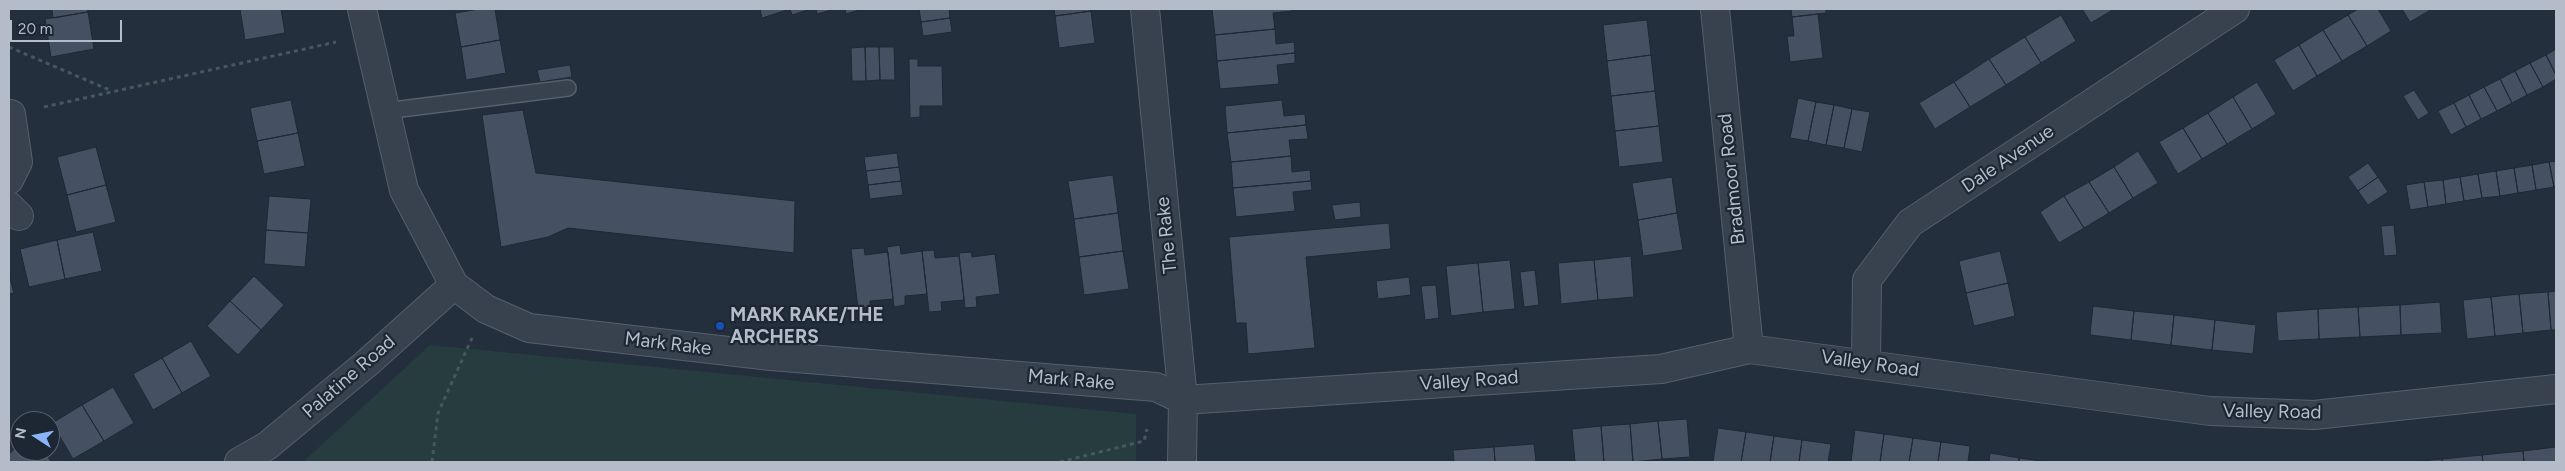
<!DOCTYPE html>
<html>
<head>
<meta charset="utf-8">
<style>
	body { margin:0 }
	#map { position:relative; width:2565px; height:471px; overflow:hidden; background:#242f3e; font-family:Figtree,sans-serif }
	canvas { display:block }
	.frame { position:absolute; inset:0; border:10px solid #b4bcc9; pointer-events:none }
	.north { position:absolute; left:10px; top:411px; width:50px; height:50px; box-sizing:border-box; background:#1d2633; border:1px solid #59626f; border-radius:50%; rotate:281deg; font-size:14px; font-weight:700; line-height:20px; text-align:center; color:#b4bcc9 }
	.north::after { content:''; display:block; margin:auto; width:18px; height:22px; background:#8ab4f8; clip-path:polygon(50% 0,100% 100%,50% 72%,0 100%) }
	.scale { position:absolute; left:10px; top:20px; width:112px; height:22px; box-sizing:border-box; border:2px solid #b4bcc9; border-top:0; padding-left:6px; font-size:15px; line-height:18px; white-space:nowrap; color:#b4bcc9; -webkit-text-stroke:4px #1d2633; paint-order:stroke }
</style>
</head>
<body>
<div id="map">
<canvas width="2565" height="471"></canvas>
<div class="frame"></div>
<div class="north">N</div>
<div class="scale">20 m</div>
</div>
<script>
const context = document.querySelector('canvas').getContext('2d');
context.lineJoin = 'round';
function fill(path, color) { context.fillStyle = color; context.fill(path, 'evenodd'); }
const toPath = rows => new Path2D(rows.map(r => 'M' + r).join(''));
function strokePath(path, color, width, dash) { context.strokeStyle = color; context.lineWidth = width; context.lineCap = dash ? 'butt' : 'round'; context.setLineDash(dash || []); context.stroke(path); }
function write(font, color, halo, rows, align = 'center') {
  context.font = font + ' Figtree,sans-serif'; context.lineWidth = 4.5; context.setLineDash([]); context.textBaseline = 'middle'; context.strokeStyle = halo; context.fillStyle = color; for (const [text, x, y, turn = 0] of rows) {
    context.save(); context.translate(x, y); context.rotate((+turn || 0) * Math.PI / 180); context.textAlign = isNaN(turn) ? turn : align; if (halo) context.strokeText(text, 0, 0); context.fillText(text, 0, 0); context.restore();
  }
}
fill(toPath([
	[430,345,1136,414,1136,462,303,462]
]), '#263c3f');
const building = toPath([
	[52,9,87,9,88,12,53,18,52,9],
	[240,9,281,9,285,33,245,40,240,9],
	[479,9,495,9,500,40,461,47,455,13,479,9],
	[760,9,790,9,762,18,760,9],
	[790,9,811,9,792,15,790,9],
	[816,9,835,9,817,14,816,9],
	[845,9,863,9,846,14,845,9],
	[919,9,949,9,950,18,921,22,919,9],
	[1054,9,1090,9,1091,11,1055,16,1054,9],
	[1212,9,1292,9,1292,11,1273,13,1275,29,1215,35,1212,9],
	[1791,9,1826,9,1826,13,1792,17,1791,9],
	[2082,9,2114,9,2091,23,2082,9],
	[2358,9,2378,9,2391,31,2367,46,2348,15,2358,9],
	[2402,9,2432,9,2410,22,2402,9],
	[1091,11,1095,43,1059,48,1055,16,1091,11],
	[88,12,94,49,51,57,45,19,88,12],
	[1818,14,1823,58,1790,62,1787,36,1794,36,1792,17,1818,14],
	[2061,15,2076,41,2041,63,2025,37,2061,15],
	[2348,15,2367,46,2342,61,2323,30,2348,15],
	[950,18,952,32,923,36,921,22,950,18],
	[1647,20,1651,55,1607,61,1603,25,1647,20],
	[1275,29,1276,44,1294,42,1295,53,1217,61,1215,35,1275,29],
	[2323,30,2342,61,2317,76,2299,45,2323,30],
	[2025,37,2041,63,2006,85,1989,59,2025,37],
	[500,40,506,73,466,80,461,47,500,40],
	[2299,45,2317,76,2293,91,2274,60,2299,45],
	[865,47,866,81,852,81,851,48,865,47],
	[865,47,879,47,880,80,866,81,865,47],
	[879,47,894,47,895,80,880,80,879,47],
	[2556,49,2556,75,2546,55,2556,49],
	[1295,53,1295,63,1277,65,1279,84,1220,89,1217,61,1295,53],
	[1651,55,1655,91,1611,96,1607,61,1651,55],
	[2546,55,2556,75,2556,79,2543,87,2530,63,2546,55],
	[909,59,918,59,918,66,942,66,943,106,920,106,920,117,910,118,909,59],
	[1989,59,2006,85,1970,107,1954,82,1989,59],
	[2530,63,2543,87,2527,95,2515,71,2530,63],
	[570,65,572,77,540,82,537,70,570,65],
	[2515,71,2527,95,2512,103,2500,79,2515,71],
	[2500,79,2512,103,2497,111,2484,87,2500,79],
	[1954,82,1970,107,1935,129,1919,103,1954,82],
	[2257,82,2276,114,2252,129,2233,97,2257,82],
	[2484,87,2497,111,2481,119,2469,95,2484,87],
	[2414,90,2429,113,2418,120,2403,96,2414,90],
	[1655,91,1659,126,1615,131,1611,96,1655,91],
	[2469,95,2481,119,2466,127,2454,103,2469,95],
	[2233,97,2252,129,2227,144,2208,113,2233,97],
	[1798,98,1816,102,1808,141,1790,138,1798,98],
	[291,100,298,133,257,141,250,108,291,100],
	[1282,100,1284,116,1305,114,1306,125,1227,133,1225,106,1282,100],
	[1816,102,1834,105,1826,145,1808,141,1816,102],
	[2454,103,2466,127,2451,135,2438,111,2454,103],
	[1834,105,1852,109,1844,148,1826,145,1834,105],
	[1852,109,1870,112,1862,152,1844,148,1852,109],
	[523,110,536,173,795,201,794,253,568,228,548,237,501,247,482,115,523,110],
	[2208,113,2227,144,2202,159,2183,128,2208,113],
	[1306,125,1308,139,1289,140,1291,156,1231,162,1227,133,1306,125],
	[1659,126,1663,162,1619,167,1615,131,1659,126],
	[2183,128,2202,159,2178,174,2159,142,2183,128],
	[298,133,305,166,264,174,257,141,298,133],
	[96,147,106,185,67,195,57,157,96,147],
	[2138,151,2158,183,2133,198,2114,167,2138,151],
	[897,153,899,167,866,171,864,157,897,153],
	[1291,156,1292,172,1310,170,1311,181,1233,188,1231,162,1291,156],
	[2556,161,2556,187,2554,187,2549,162,2556,161],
	[2549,162,2554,187,2536,190,2532,165,2549,162],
	[2368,163,2378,177,2358,191,2348,177,2368,163],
	[2532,165,2536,190,2518,193,2514,168,2532,165],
	[899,167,901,181,868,185,866,171,899,167],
	[2114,167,2133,198,2109,213,2089,182,2114,167],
	[2514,168,2518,193,2500,196,2496,171,2514,168],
	[2496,171,2500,196,2482,198,2478,174,2496,171],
	[2478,174,2482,198,2464,201,2460,177,2478,174],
	[1113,175,1118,213,1074,219,1068,181,1113,175],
	[1672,177,1677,213,1638,220,1632,183,1672,177],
	[2378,177,2388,192,2368,205,2358,191,2378,177],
	[2460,177,2464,201,2446,204,2443,180,2460,177],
	[2443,180,2446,204,2428,207,2424,182,2443,180],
	[901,181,903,195,870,199,868,185,901,181],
	[1311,181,1312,190,1293,192,1295,211,1236,217,1233,188,1311,181],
	[2089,182,2109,213,2084,228,2064,196,2089,182],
	[2424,182,2428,207,2410,210,2406,185,2424,182],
	[106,185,116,222,76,232,67,195,106,185],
	[269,196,311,199,308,233,266,230,269,196],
	[2064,196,2084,228,2059,243,2040,212,2064,196],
	[1360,202,1361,217,1335,220,1332,205,1360,202],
	[1118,213,1123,251,1079,257,1074,219,1118,213],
	[1677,213,1683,250,1643,256,1638,220,1677,213],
	[1389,223,1391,249,1306,257,1315,348,1248,354,1246,323,1236,323,1229,237,1389,223],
	[2394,225,2397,255,2384,256,2381,226,2394,225],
	[266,230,308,233,305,267,264,264,266,230],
	[93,232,102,271,65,279,57,240,93,232],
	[57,240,65,279,29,287,20,249,57,240],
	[900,245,901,254,922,251,927,294,905,296,905,305,894,307,887,247,900,245],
	[864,248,865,255,888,252,893,299,870,301,870,307,858,309,851,249,864,248],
	[934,250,935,258,959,256,964,300,941,302,942,311,929,312,922,251,934,250],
	[1123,251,1129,289,1084,295,1079,257,1123,251],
	[2000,251,2008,283,1966,293,1959,261,2000,251],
	[971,252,972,257,995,254,1000,294,976,297,977,307,965,308,959,253,971,252],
	[1631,256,1634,297,1598,300,1594,260,1631,256],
	[1510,260,1515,309,1483,312,1478,263,1510,260],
	[1594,260,1598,300,1561,304,1558,263,1594,260],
	[1478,263,1483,312,1451,316,1446,266,1478,263],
	[1535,270,1539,305,1524,307,1520,272,1535,270],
	[9,275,14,293,9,294,9,275],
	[254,276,284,305,261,330,230,301,254,276],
	[1409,277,1411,295,1378,299,1376,281,1409,277],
	[2008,283,2015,316,1974,326,1966,293,2008,283],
	[1436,285,1439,318,1425,320,1421,286,1436,285],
	[2556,291,2556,330,2551,330,2548,292,2556,291],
	[2548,292,2551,330,2523,333,2519,294,2548,292],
	[2519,294,2523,333,2495,336,2491,297,2519,294],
	[2491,297,2495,336,2467,339,2463,300,2491,297],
	[230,301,261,330,238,355,207,326,230,301],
	[2440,302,2442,333,2401,335,2400,305,2440,302],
	[2400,305,2401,335,2360,337,2358,307,2400,305],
	[2093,306,2134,311,2131,340,2090,335,2093,306],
	[2358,307,2360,337,2319,339,2318,309,2358,307],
	[2318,309,2319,339,2278,341,2276,312,2318,309],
	[2134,311,2174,315,2171,345,2131,340,2134,311],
	[2174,315,2215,320,2212,350,2171,345,2174,315],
	[2215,320,2256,325,2253,354,2212,350,2215,320],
	[191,341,211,376,182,393,162,358,191,341],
	[162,358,182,393,153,410,133,374,162,358],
	[113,387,134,423,104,441,82,405,113,387],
	[82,405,104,441,73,459,52,423,82,405],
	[1687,419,1690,457,1662,459,1658,421,1687,419],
	[1658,421,1662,459,1633,462,1630,424,1658,421],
	[1630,424,1633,462,1604,462,1601,426,1630,424],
	[1601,426,1604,462,1575,462,1572,429,1601,426],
	[1718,428,1746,432,1741,462,1713,462,1718,428],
	[1855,430,1884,434,1880,462,1851,462,1855,430],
	[1746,432,1774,436,1770,462,1741,462,1746,432],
	[1884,434,1913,438,1909,462,1880,462,1884,434],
	[1774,436,1802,440,1799,462,1770,462,1774,436],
	[1913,438,1941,442,1938,462,1909,462,1913,438],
	[1802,440,1831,444,1828,462,1799,462,1802,440],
	[1941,442,1970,446,1968,462,1938,462,1941,442],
	[20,444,20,451,42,451,52,462,9,462,9,454,20,444],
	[1534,444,1536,462,1495,462,1494,447,1534,444],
	[1494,447,1495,462,1454,462,1453,450,1494,447],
	[2556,447,2556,462,2524,462,2523,451,2556,447],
	[2523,451,2524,462,2483,462,2482,455,2523,451],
	[1990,453,2019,458,2019,462,1989,462,1990,453],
	[2482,455,2483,462,2442,462,2442,459,2482,455],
	[2019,458,2049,462,2019,462,2019,458],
	[2442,459,2442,462,2412,462,2442,459]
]);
fill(building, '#455162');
strokePath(building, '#1f2835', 1);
const lane = toPath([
	[385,111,568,88]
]);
const street = toPath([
	[362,9,404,190,454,285,486,309,529,328,771,356,1156,387,1183,400,1661,369,1749,349,2210,411,2314,415,2556,389],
	[1145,9,1183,400,1182,462],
	[1715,9,1749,349],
	[9,180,18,162,11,114],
	[9,206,19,216],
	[1866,363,1867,280,1910,223,2235,9],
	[239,462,267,446,366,364,454,285]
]);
strokePath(lane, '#565f6c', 18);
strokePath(street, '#565f6c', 30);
strokePath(toPath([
	[9,47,112,91],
	[44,107,336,42],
	[432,462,438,413,472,338],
	[1060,462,1144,441,1147,429]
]), '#44595c', 3, [4, 4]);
strokePath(lane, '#38414e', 15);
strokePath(street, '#38414e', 28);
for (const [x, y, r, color] of [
	[720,326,5,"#1a4fb4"]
]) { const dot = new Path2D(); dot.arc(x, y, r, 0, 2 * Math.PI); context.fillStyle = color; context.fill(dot); strokePath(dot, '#1d2633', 2); }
write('19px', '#b4bcc9', '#1d2633', [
	["Dale Avenue",2008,159,-34],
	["Bradmoor Road",1732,179,-96],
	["The Rake",1167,235,-96],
	["Mark Rake",668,344,7],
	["Valley Road",1870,364,8],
	["Palatine Road",349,377,-41],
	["Mark Rake",1071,380,5],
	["Valley Road",1469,381,-4],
	["Valley Road",2272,412,1]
]);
write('bold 19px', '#b4bcc9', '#1d2633', [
	["MARK RAKE/THE",730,315],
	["ARCHERS",730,337]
], 'left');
</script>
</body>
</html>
